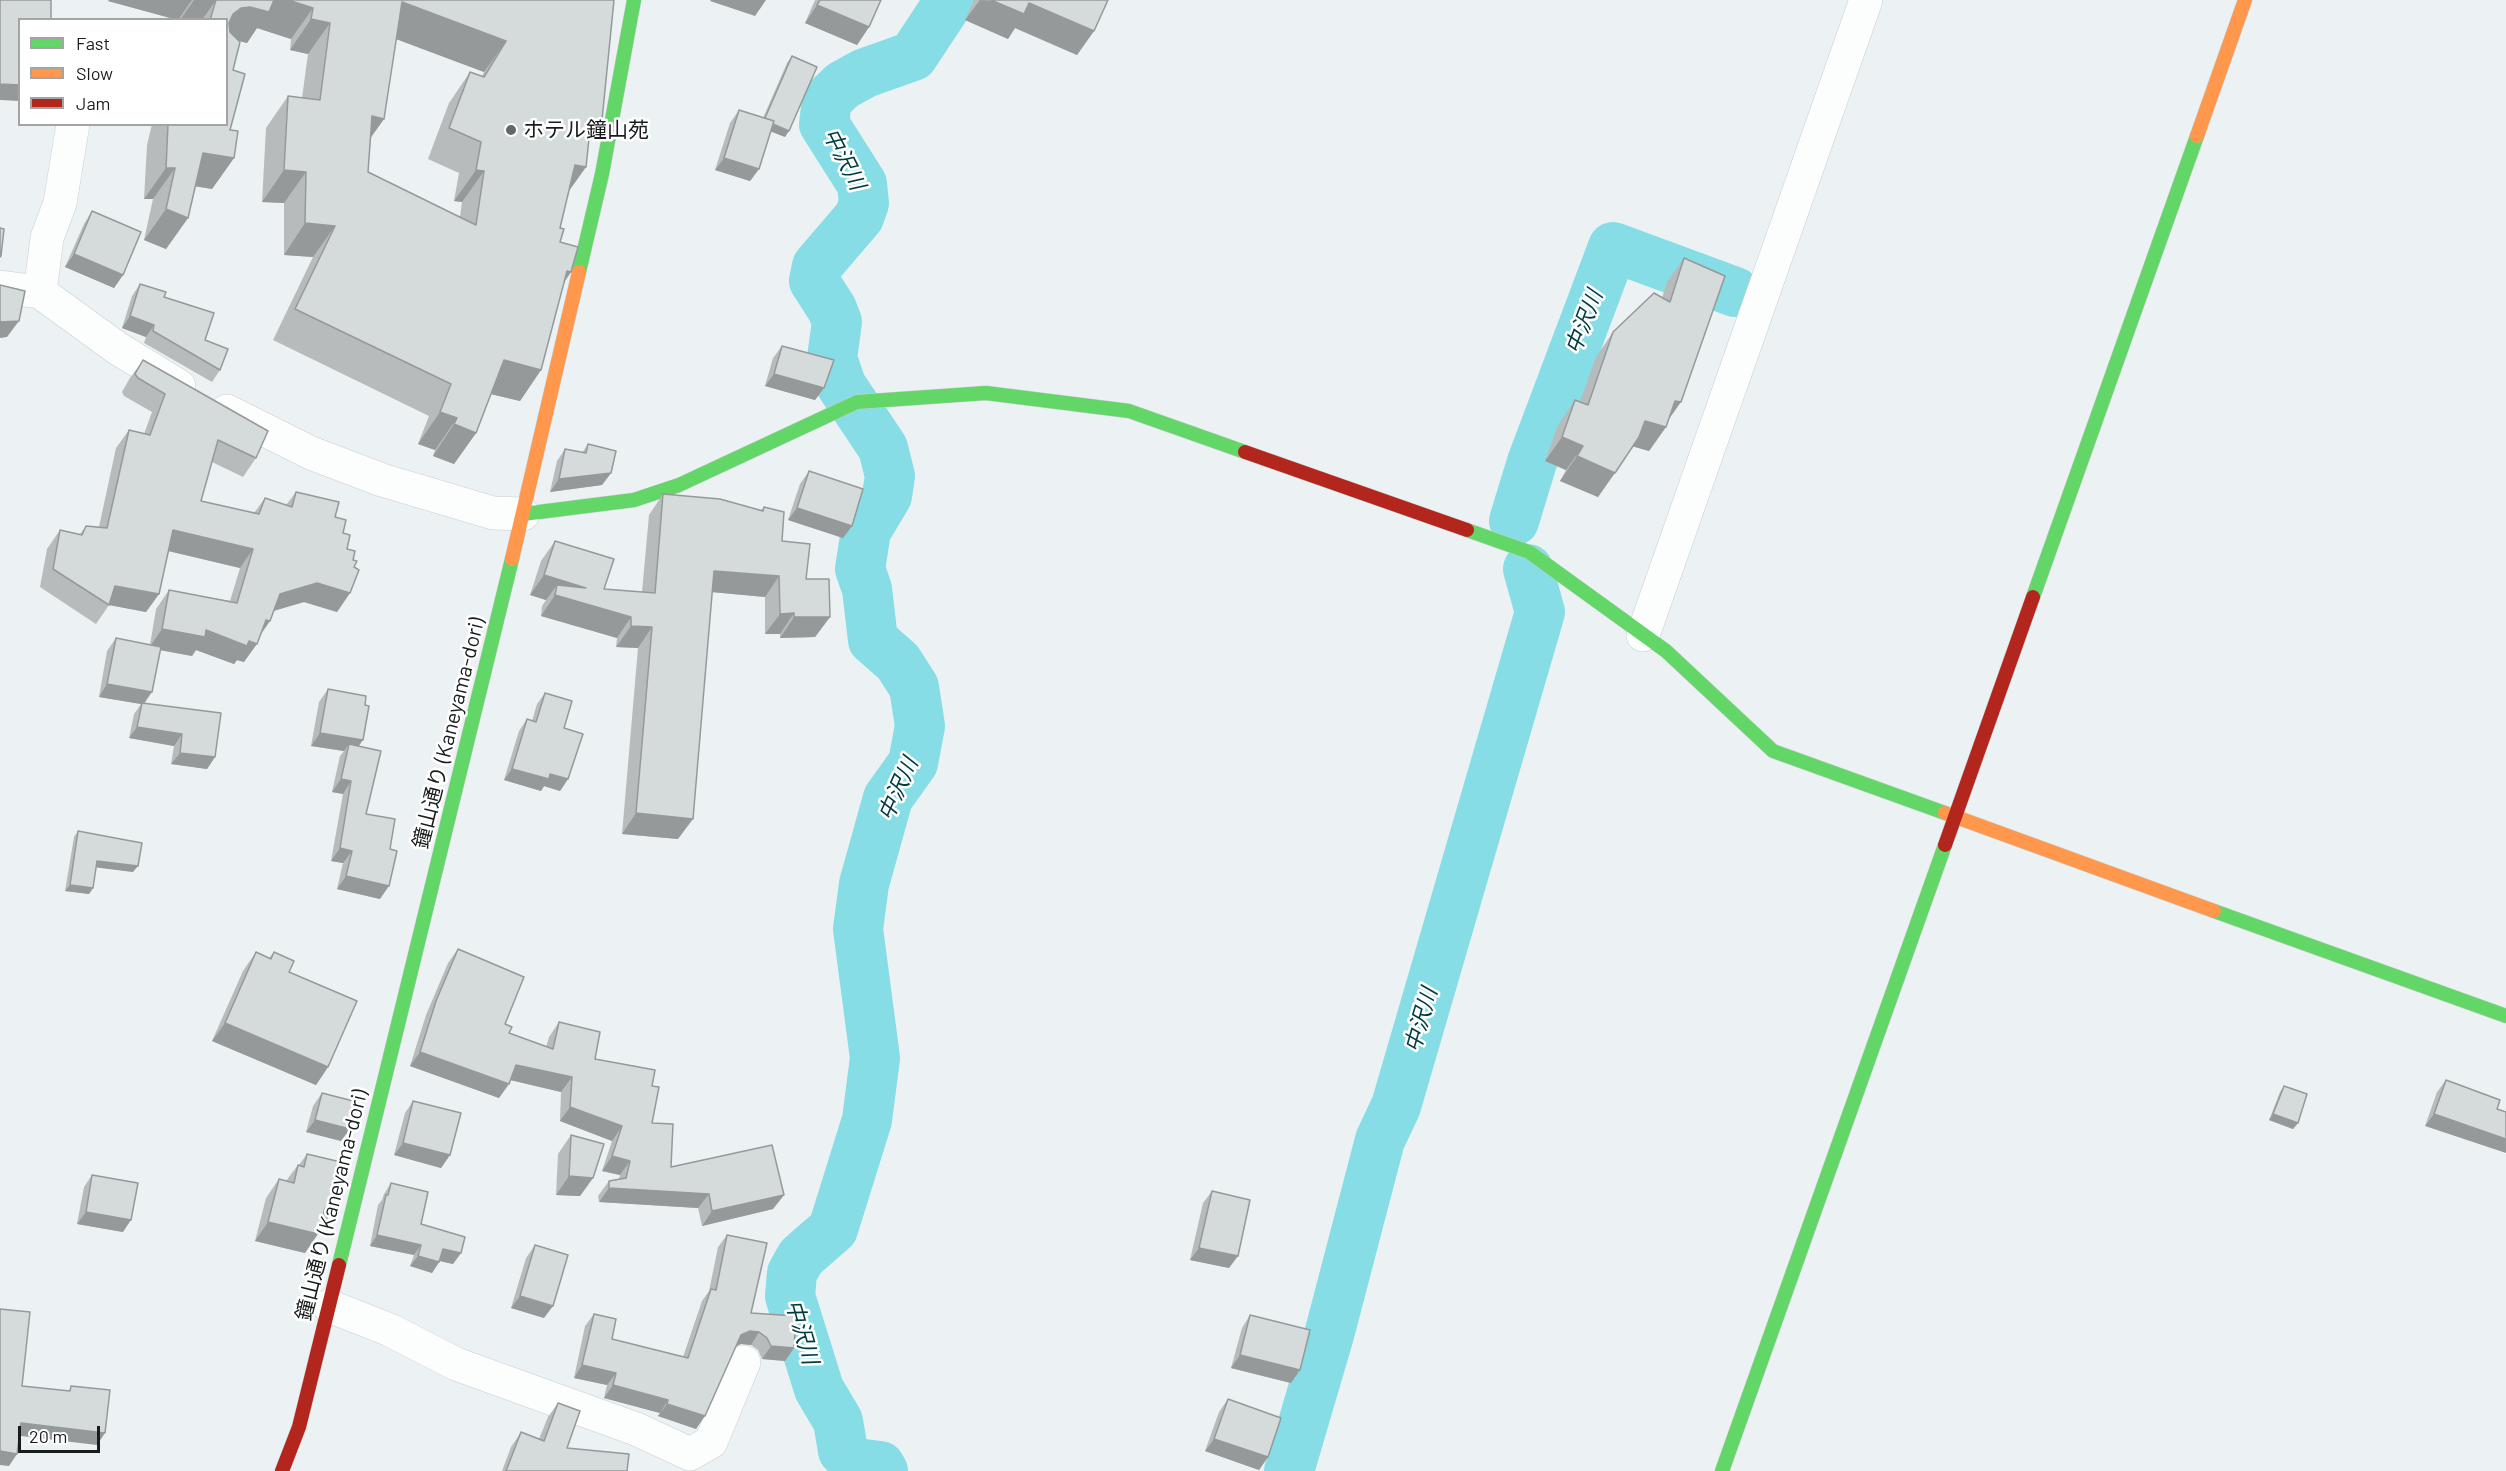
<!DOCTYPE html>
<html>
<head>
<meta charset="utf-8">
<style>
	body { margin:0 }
	#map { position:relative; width:2506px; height:1471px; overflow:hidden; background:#ecf2f3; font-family:Barlow,sans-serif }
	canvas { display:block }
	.legend { position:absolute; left:18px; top:18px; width:210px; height:108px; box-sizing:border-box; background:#fff; border:2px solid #a3a4a5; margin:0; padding:8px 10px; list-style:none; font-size:18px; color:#181c1d }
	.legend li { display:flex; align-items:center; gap:12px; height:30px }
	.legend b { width:30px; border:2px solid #a3a4a5 }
	.scale { position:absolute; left:18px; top:1426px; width:82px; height:27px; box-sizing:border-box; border:3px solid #181c1d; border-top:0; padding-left:8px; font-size:18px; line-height:21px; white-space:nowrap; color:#181c1d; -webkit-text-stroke:4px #fff; paint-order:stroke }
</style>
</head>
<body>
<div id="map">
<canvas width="2506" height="1471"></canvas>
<ul class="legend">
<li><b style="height:8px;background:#63d668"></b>Fast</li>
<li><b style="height:8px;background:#ff974d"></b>Slow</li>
<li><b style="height:8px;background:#b3261e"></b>Jam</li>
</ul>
<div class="scale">20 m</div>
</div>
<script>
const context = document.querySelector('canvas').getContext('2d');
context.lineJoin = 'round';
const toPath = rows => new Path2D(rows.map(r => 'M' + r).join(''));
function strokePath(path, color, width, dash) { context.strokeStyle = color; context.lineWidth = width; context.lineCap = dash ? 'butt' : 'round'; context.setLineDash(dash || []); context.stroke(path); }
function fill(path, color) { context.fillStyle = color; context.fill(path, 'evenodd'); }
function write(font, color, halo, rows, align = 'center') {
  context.font = font + ' Barlow,"Noto Sans JP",sans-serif'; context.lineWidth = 5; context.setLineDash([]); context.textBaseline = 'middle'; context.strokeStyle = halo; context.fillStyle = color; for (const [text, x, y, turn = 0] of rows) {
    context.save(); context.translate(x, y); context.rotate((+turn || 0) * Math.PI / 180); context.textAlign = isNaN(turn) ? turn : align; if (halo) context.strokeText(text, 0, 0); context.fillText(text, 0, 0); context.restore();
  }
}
strokePath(toPath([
	[1514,521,1532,462,1613,247,1735,292],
	[883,1471,880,1466,856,1463,843,1451,838,1421,819,1389,790,1296,792,1273,801,1257,833,1229,867,1120,875,1058,858,929,864,884,888,798,913,763,920,726,914,687,898,662,873,640,867,589,860,569,866,531,887,496,890,476,883,448,841,385,832,358,837,322,832,309,814,281,817,266,859,217,864,203,862,184,824,124,827,100,843,85,865,73,913,56,950,0],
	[1289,1471,1329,1335,1380,1140,1396,1106,1540,612,1528,569]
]), '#86dde5', 50);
const street = toPath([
	[0,287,40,292,117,348,179,386],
	[40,292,47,238,60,203,73,124],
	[227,411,311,453,382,480,493,513,523,514],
	[1643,635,1866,0],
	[329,1306,390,1330,456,1364,636,1429,690,1454,711,1442,744,1362]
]);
const fast = toPath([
	[579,272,602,174,634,0],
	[523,514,634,500,679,485,857,402,986,393,1129,411,1245,452],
	[1467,530,1529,552,1666,651,1773,751,1945,813],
	[2033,597,2197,136],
	[2214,911,2506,1016],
	[339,1265,512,559],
	[1722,1471,1945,845]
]);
const slow = toPath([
	[2197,136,2245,0],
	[512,559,579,272],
	[1945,813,2214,911]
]);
const jam = toPath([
	[1245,452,1467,530],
	[1945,845,2033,597],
	[282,1471,299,1427,339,1265]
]);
strokePath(street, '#c9cecf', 34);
strokePath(fast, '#c9cecf', 15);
strokePath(slow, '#c9cecf', 15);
strokePath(jam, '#c9cecf', 15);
strokePath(street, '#fcfdfd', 33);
strokePath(fast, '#63d668', 14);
strokePath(slow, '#ff974d', 14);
strokePath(jam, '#b3261e', 14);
fill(toPath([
	[109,0,614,0,602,120,589,140,586,167,568,191,560,228,564,229,560,242,578,247,571,272,564,283,541,370,520,401,491,394,476,433,454,464,433,456,435,450,418,444,429,416,273,340,313,257,284,255,284,203,262,202,266,128,288,96,302,98,308,54,290,50,291,39,257,28,247,43,239,41,240,42,233,70,245,74,230,130,238,131,234,158,212,189,195,186,188,218,166,249,144,240,153,199,144,199,147,145,152,124,226,124,226,20,177,20,108,1],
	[396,39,484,72,482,76,470,72,449,103,428,159,459,173,454,201,462,202,460,217,368,172,371,137,384,119],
	[815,0,881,0,869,27,857,45,805,23],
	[974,0,1108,0,1094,31,1077,55,1015,28,1008,39,965,20],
	[792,56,785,137,771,131,759,169,750,181,715,170,730,123,739,110,763,118,787,63],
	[92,211,123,275,114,288,65,267,84,224],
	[1684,258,1668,421,1666,427,1649,451,1632,446,1598,497,1560,481,1566,470,1545,461,1558,425,1575,400,1580,402,1596,357,1613,332,1662,298,1667,282],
	[140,284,164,297,205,340,220,370,212,382,144,343,146,337,122,328,132,296],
	[782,346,824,388,815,400,765,386,773,358],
	[143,360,256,458,243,477,212,462,201,501,254,513,265,498,286,505,296,492,335,517,343,533,347,549,353,560,354,567,350,593,337,612,304,602,274,610,244,662,237,660,234,664,196,650,192,656,160,650,145,703,215,757,207,769,171,764,174,746,129,738,134,714,141,704,99,697,107,651,116,638,150,645,156,609,169,590,230,601,240,568,168,551,159,594,146,612,109,605,96,624,40,587,47,549,60,530,80,534,86,526,99,527,116,448,129,430,144,434,152,412,124,396,122,392,130,378],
	[588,444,611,473,602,485,550,492,557,461,565,449,582,453],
	[809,471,843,538,788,520,800,484],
	[663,494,761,510,764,507,782,541,830,617,815,637,780,638,780,634,765,634,765,597,712,592,678,839,622,834,638,648,616,647,617,638,541,616,542,606,546,600,530,595,541,561,555,541,604,589,642,592,649,515],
	[328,689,359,746,366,814,380,899,337,889,343,863,331,861,343,794,332,792,340,756,344,751,311,746,319,702],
	[545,693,564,728,568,779,560,791,544,786,541,791,504,780,519,731,527,719,532,721,537,704],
	[78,831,133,872,96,867,93,888,89,894,65,891,74,837],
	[458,949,505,1024,509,1033,546,1047,549,1037,559,1022,595,1059,652,1086,652,1123,671,1167,784,1195,773,1209,702,1226,698,1208,599,1202,598,1196,609,1181,619,1179,620,1175,602,1171,612,1141,560,1121,561,1092,510,1080,499,1098,410,1066,426,1015,448,963],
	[256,952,269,958,274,952,289,972,328,1067,316,1085,212,1041,243,971],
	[2446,1080,2497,1109,2425,1126,2437,1092],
	[2284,1086,2298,1123,2293,1129,2269,1120,2280,1092],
	[322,1093,341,1141,306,1132,313,1106],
	[413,1101,450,1155,441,1168,394,1155,405,1113],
	[571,1135,593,1178,580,1196,556,1195,558,1154],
	[307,1154,333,1211,319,1229,305,1253,255,1241,266,1198,279,1179,286,1181,298,1165,299,1165],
	[92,1175,123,1232,77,1224,84,1187],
	[391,1183,421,1224,461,1253,453,1264,440,1261,432,1273,410,1266,414,1255,370,1246,378,1205,382,1200,384,1194],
	[1212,1191,1229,1268,1190,1260,1203,1203],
	[727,1235,751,1313,794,1348,785,1361,762,1359,758,1350,751,1345,741,1344,736,1346,696,1429,658,1416,660,1413,604,1398,607,1385,574,1378,585,1326,594,1314,612,1339,683,1357,702,1301,709,1291,718,1247],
	[535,1245,544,1318,511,1308,526,1258],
	[1250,1315,1291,1383,1231,1368,1242,1328],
	[1228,1399,1268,1457,1259,1470,1205,1451,1219,1412],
	[558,1403,567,1448,627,1471,502,1471,511,1447,521,1432,539,1439,548,1417]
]), '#b7bbbb');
fill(toPath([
	[109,0,192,0,178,20,108,1],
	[194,0,216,0,202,20,180,20],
	[273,0,288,0,313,8,291,39,257,28,247,43,228,38,226,24,233,14,241,8],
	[711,0,766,0,755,16,710,1],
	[980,0,1029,3,1094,31,1077,55,1015,28,1008,39,965,20],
	[402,2,506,41,484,72,380,33],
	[817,5,869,27,857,45,805,23],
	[311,19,330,23,308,54,290,50],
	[0,84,20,85,20,101,0,100],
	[372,116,384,119,362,150],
	[591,120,602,120,580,152],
	[764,121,789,131,785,137,759,127],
	[203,153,234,158,212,189,181,184],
	[724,158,759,169,750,181,715,170],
	[575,165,586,167,564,198],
	[166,168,175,168,153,199,144,199],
	[284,170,306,172,284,203,262,202],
	[476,170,484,171,462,202,454,201],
	[166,209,188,218,166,249,144,240],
	[305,223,335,226,313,257,284,255],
	[74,254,123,275,114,288,65,267],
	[567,271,571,272,549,303],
	[130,316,154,325,146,337,122,328],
	[19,321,7,337,0,338,0,322],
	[504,360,541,370,520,401,482,392],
	[774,374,824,388,815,400,765,386],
	[1675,401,1681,402,1664,426,1666,427,1649,451,1628,445,1645,421],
	[440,412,457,418,435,450,418,444],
	[454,424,476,433,454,464,433,456],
	[1562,437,1583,446,1566,470,1545,461],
	[1577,456,1615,473,1598,497,1560,481],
	[611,473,602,485,550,492,559,479],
	[797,508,852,526,843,538,788,520],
	[173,530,253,549,240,568,160,549],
	[714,571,779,576,765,597,700,591],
	[544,575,586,588,631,617,617,638,541,616,555,595,557,585,546,600,530,595],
	[317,583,350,593,337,612,304,602,267,613,280,594],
	[115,586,159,594,146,612,109,605],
	[794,613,780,634,765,634,780,614],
	[794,617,830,617,815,637,780,638],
	[266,620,270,621,257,640],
	[631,626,652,627,638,648,616,647],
	[162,629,206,630,257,644,244,662,237,660,234,664,196,650,192,656,149,648],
	[107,684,152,692,143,705,142,703,141,704,99,697],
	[137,727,182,734,174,746,129,738],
	[320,733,363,740,354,753,349,744,344,751,311,746],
	[180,753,215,757,207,769,171,764],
	[512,769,550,774,568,779,560,791,544,786,541,791,504,780],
	[341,779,351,781,343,794,332,792],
	[636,813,693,819,678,839,622,834],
	[340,848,352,851,343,863,331,861],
	[97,861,138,866,133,872,93,867],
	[346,876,389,886,380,899,337,889],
	[70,885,93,888,89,894,65,891],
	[225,1023,328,1067,316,1085,212,1041],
	[420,1052,509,1084,499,1098,410,1066],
	[516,1065,572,1077,561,1092,506,1079],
	[570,1107,622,1126,612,1141,560,1121],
	[2273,1114,2298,1123,2293,1129,2269,1120],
	[2434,1114,2506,1139,2506,1153,2425,1126],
	[315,1120,350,1129,341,1141,306,1132],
	[403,1143,450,1155,441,1168,394,1155],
	[612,1156,630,1161,620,1175,602,1171],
	[569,1176,593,1178,580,1196,556,1195],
	[609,1188,709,1194,698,1208,599,1202],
	[784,1195,773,1209,702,1226,712,1211],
	[325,1208,333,1211,320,1229,312,1227],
	[86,1212,131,1220,123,1232,77,1224],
	[268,1222,318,1234,305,1253,255,1241],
	[377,1235,421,1245,414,1255,370,1246],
	[1199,1248,1238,1256,1229,1268,1190,1260],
	[443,1249,461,1253,453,1264,435,1260],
	[418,1256,439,1262,432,1273,410,1266],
	[520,1296,553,1306,544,1318,511,1308],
	[750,1331,759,1332,751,1345,741,1344,732,1348,741,1335],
	[771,1346,794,1348,785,1361,762,1359],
	[1240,1355,1300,1370,1291,1383,1231,1368],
	[582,1365,616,1373,607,1385,574,1378],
	[613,1385,668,1400,660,1413,604,1398],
	[667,1404,705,1416,696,1429,658,1416],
	[21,1423,105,1433,97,1445,13,1435],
	[1214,1439,1268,1457,1259,1470,1205,1451],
	[0,1451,17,1454,9,1466,0,1465]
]), '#959999');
const building = toPath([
	[0,0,51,0,51,20,20,20,20,85,0,84,0,0],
	[215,0,274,0,269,12,250,7,241,8,233,14,229,23,230,32,240,42,233,70,245,74,230,130,238,131,234,158,203,153,188,218,166,209,175,168,166,168,168,124,226,124,226,20,210,20,216,0,215,0],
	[288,0,614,0,602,120,591,120,586,167,575,165,560,228,564,229,560,242,578,247,571,272,567,271,541,370,504,360,476,433,454,424,457,418,440,412,451,384,295,309,335,226,305,223,306,172,284,170,288,96,320,100,330,23,311,19,313,8,288,0],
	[402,2,506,41,484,77,470,72,449,128,481,142,476,170,484,171,476,225,368,172,372,116,384,119,402,2],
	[820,0,881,0,869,27,817,5,820,0],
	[991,0,1108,0,1094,31,1029,3,1024,14,991,0],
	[792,56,817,67,789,131,773,124,774,121,765,118,792,56],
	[739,110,774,121,759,169,724,158,739,110],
	[92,211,141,232,123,275,74,254,92,211],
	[0,228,4,229,1,256,0,257,0,228],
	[1684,258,1725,276,1681,402,1675,401,1666,427,1645,421,1639,437,1615,473,1577,456,1583,446,1562,437,1575,400,1588,405,1613,332,1654,293,1670,302,1684,258],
	[140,284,166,292,164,297,214,313,205,340,228,349,220,370,153,331,154,325,130,316,140,284],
	[0,285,25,291,19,321,0,322,0,285],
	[782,346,834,360,824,388,774,374,782,346],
	[143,360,268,431,256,458,218,440,201,501,259,514,265,498,292,507,296,492,339,502,335,517,346,520,343,533,350,535,347,549,355,551,353,560,357,561,354,567,359,570,350,593,317,583,280,594,270,621,266,620,257,644,249,641,247,646,206,630,205,637,162,629,169,590,237,603,253,549,173,530,159,594,115,586,109,605,53,569,60,530,82,535,86,526,107,528,129,430,150,435,165,394,138,378,135,374,143,360],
	[588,444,616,451,611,473,559,479,565,449,586,453,588,444],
	[809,471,863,489,852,526,797,508,809,471],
	[663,494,720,499,763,511,764,507,784,512,782,541,810,544,806,579,829,579,830,617,794,617,794,613,780,614,779,576,714,571,693,819,636,813,652,627,631,626,631,617,555,595,557,585,586,588,544,575,555,541,614,559,604,589,655,593,663,494],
	[116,638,161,647,152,692,107,684,116,638],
	[328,689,366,696,365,705,369,706,363,740,320,733,328,689],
	[545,693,572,701,564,728,583,734,568,779,550,774,549,779,512,769,527,719,536,722,545,693],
	[142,703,221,713,215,757,180,753,182,734,137,727,142,703],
	[349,744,381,751,366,814,395,819,390,849,397,851,389,886,346,876,352,851,340,848,351,781,341,779,349,744],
	[78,831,142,843,138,866,97,861,93,888,70,885,78,831],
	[458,949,524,977,505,1024,512,1027,509,1033,553,1049,559,1022,600,1032,595,1059,655,1070,652,1086,659,1087,652,1123,673,1124,671,1167,772,1145,784,1195,712,1211,709,1194,609,1188,609,1181,626,1178,630,1161,612,1156,622,1126,570,1107,572,1077,516,1065,509,1084,420,1052,436,1001,458,949],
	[256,952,271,959,274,952,294,961,289,972,357,1001,328,1067,225,1023,256,952],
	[2446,1080,2500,1100,2497,1109,2506,1112,2506,1139,2434,1114,2446,1080],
	[2284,1086,2307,1094,2298,1123,2273,1114,2284,1086],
	[322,1093,357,1102,350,1129,315,1120,322,1093],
	[413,1101,461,1113,450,1155,403,1143,413,1101],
	[571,1135,604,1144,593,1178,569,1176,571,1135],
	[307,1154,345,1163,333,1211,325,1208,318,1234,268,1222,279,1179,294,1183,298,1165,304,1167,307,1154],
	[92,1175,138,1183,131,1220,86,1212,92,1175],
	[391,1183,428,1192,421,1224,465,1237,461,1253,443,1249,439,1262,418,1256,421,1245,377,1235,386,1195,388,1195,391,1183],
	[1212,1191,1250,1200,1238,1256,1199,1248,1212,1191],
	[727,1235,767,1243,751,1313,796,1316,794,1348,771,1346,767,1338,759,1332,750,1331,741,1335,705,1416,667,1404,668,1400,613,1385,616,1373,582,1365,594,1314,616,1319,612,1339,688,1358,711,1289,716,1290,727,1235],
	[535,1245,568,1255,553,1306,520,1296,535,1245],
	[0,1309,30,1312,22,1386,70,1391,71,1386,110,1390,105,1433,21,1423,17,1454,0,1451,0,1309],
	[1250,1315,1310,1330,1300,1370,1240,1355,1250,1315],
	[1228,1399,1281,1418,1268,1457,1214,1439,1228,1399],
	[558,1403,580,1411,567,1448,629,1454,627,1471,506,1471,521,1432,544,1441,558,1403]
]);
fill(building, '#d5dada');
strokePath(building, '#959999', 1.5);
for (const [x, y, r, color] of [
	[511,130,6,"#626768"]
]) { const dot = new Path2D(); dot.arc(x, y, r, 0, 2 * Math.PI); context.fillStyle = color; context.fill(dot); strokePath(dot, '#fff', 2); }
write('21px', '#181c1d', '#fff', [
	["ホテル鐘山苑",523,130]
], 'left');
write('21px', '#181c1d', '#fff', [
	["鐘山通り (Kaneyama-dori)",449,733,-76],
	["鐘山通り (Kaneyama-dori)",332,1205,-76]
]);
write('italic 22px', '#003b40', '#fff', [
	["中沢川",844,159,63],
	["中沢川",1584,322,-69],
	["中沢川",898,789,-66],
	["中沢川",1421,1020,-74],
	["中沢川",802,1332,74]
]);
</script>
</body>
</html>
